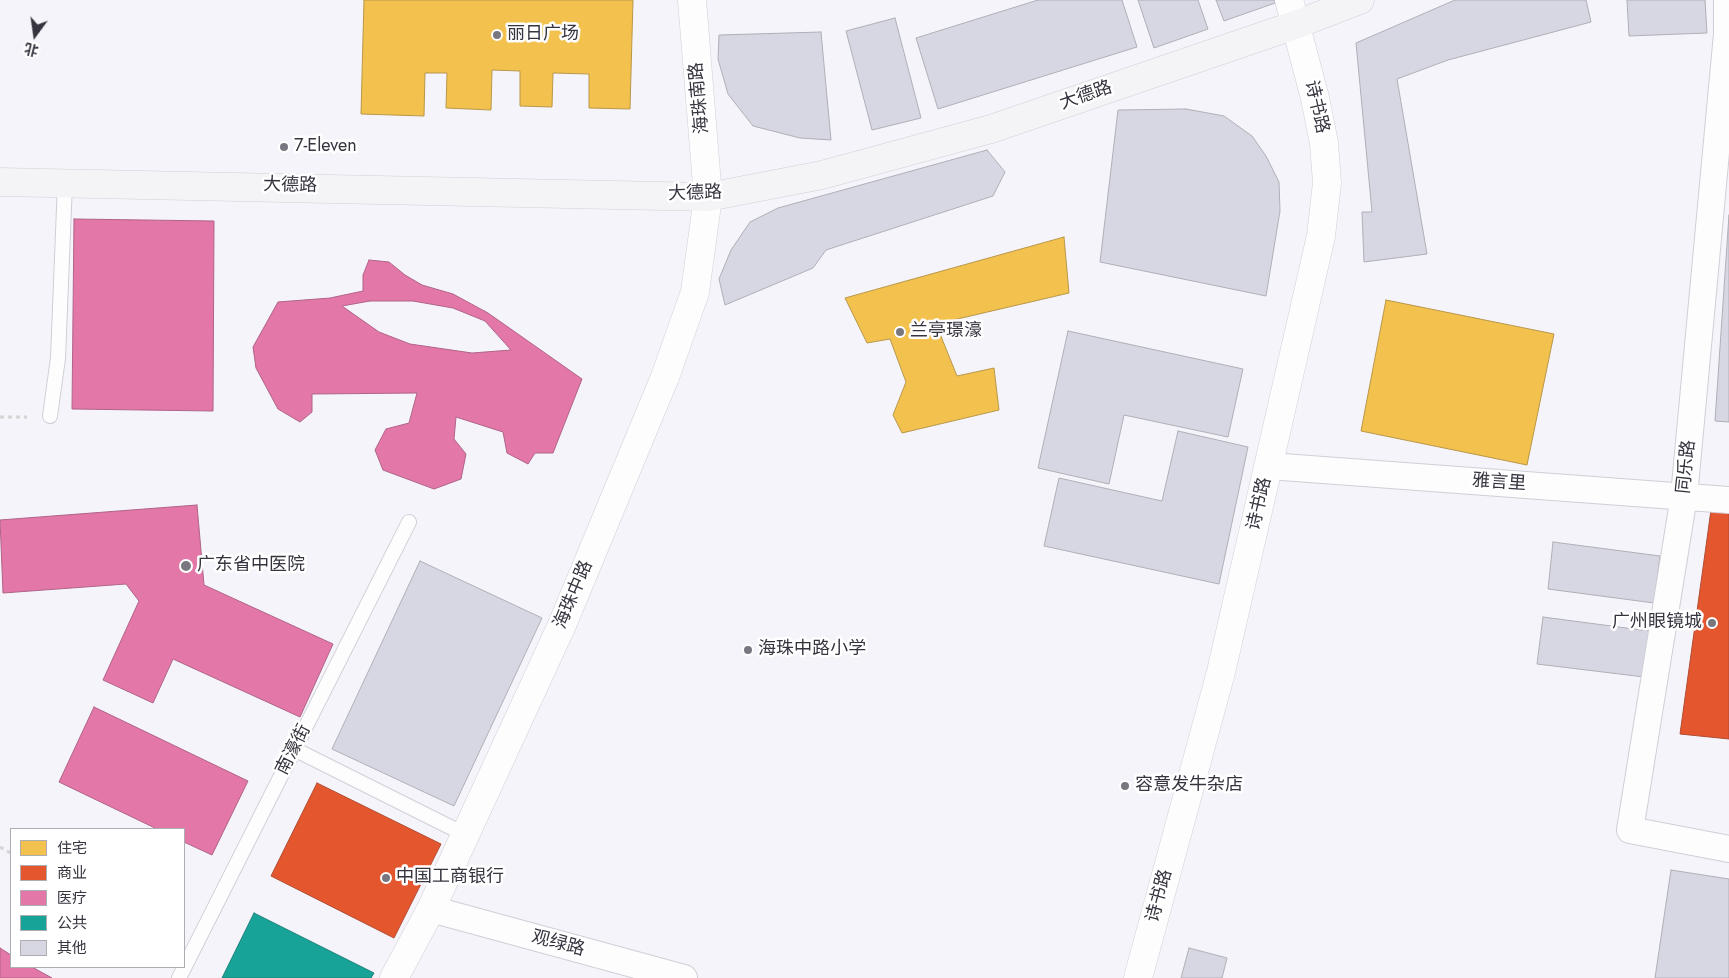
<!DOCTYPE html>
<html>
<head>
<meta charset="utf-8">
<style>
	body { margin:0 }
	#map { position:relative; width:1729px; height:978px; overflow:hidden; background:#f4f4fa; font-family:Jost,"Noto Sans SC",sans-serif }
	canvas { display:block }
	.legend { position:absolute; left:10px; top:828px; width:175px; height:140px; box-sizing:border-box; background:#fff; border:1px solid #aeaeb2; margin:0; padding:6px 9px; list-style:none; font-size:15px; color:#35343f }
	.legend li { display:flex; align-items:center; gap:10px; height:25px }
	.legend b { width:25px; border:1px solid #aeaeb2 }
	.north { position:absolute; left:10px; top:10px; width:50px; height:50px; -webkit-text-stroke:4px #fff; paint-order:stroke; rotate:194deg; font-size:14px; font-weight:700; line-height:20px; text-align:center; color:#35343f }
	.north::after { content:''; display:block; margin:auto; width:18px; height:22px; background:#35343f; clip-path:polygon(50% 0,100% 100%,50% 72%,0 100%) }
</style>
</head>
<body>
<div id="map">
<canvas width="1729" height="978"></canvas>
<ul class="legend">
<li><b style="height:14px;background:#f2c14e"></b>住宅</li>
<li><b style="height:14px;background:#e4572e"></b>商业</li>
<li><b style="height:14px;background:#e377a8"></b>医疗</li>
<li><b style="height:14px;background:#17a398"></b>公共</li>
<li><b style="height:14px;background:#d7d7e3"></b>其他</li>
</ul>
<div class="north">北</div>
</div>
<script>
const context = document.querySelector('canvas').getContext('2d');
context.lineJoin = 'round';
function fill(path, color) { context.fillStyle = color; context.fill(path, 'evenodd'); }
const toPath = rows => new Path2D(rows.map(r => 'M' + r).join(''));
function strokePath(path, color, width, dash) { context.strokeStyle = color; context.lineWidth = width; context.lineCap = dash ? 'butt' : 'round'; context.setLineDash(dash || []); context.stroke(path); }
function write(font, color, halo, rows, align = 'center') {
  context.font = font + ' Jost,"Noto Sans SC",sans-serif'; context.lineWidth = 5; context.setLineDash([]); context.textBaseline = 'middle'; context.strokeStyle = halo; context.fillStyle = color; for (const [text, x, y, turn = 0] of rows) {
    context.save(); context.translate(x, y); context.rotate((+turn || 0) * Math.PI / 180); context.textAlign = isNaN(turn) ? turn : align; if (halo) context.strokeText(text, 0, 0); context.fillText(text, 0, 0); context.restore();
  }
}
const homes = toPath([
	[364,0,633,0,630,109,589,108,589,74,553,73,552,107,520,106,520,71,492,70,491,110,446,108,447,73,425,73,424,116,361,114,364,0],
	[1064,237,1069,293,936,324,957,376,994,368,999,410,902,433,893,415,906,382,890,339,867,343,845,298,1064,237],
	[1386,300,1554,334,1527,465,1361,431,1386,300]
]);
fill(homes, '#f2c14e');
strokePath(homes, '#b9974a', 1);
const shops = toPath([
	[1711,510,1729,513,1729,739,1680,734,1711,510],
	[317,783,441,844,394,938,271,876,317,783]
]);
fill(shops, '#e4572e');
strokePath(shops, '#b04c33', 1);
const health = toPath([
	[74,219,214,221,213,411,72,409,74,219],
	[369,260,389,262,405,275,422,285,453,294,488,313,582,379,553,453,535,453,528,464,507,453,503,432,456,417,454,439,466,454,461,479,434,489,383,470,375,450,386,429,409,423,417,393,312,394,312,412,300,422,278,409,256,368,253,347,278,302,330,298,363,291,363,275,369,260],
	[370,301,413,301,453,308,485,321,511,350,472,353,410,344,379,332,342,306,370,301],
	[197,505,204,585,333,644,300,717,173,659,153,703,103,680,139,601,126,584,3,593,0,520,197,505],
	[94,707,248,781,212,855,184,842,184,829,157,829,59,782,94,707],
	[0,948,11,955,11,967,32,967,52,978,0,978,0,948]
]);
fill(health, '#e377a8');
strokePath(health, '#af6388', 1);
const public = toPath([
	[254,913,374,973,371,978,222,978,254,913]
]);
fill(public, '#17a398');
strokePath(public, '#20827d', 1);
const building = toPath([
	[1038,0,1122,0,1137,47,938,109,916,38,1038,0],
	[1138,0,1198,0,1208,29,1154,48,1138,0],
	[1216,0,1274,0,1275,3,1224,21,1216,0],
	[1455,0,1586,0,1591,22,1448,60,1397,79,1427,254,1364,262,1362,212,1372,212,1356,43,1455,0],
	[1627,0,1705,0,1707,33,1629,36,1627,0],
	[895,18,921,118,872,130,846,31,895,18],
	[821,32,831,140,800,138,753,126,728,94,718,59,719,35,821,32],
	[1186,109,1224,116,1252,136,1266,156,1279,182,1280,211,1266,296,1100,262,1118,110,1186,109],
	[987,150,1005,172,993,196,826,250,813,268,725,305,719,279,731,250,750,222,778,208,987,150],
	[1729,215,1729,422,1715,421,1729,215],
	[1068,331,1243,369,1228,437,1124,415,1109,484,1038,468,1068,331],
	[1178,431,1248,447,1219,584,1044,546,1059,478,1162,501,1178,431],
	[1553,542,1660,556,1654,603,1548,589,1553,542],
	[420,561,542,618,454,806,332,749,420,561],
	[1543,617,1649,631,1644,677,1537,664,1543,617],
	[1671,870,1729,879,1729,978,1655,978,1671,870],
	[1189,948,1227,958,1222,978,1181,978,1189,948]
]);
fill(building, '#d7d7e3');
strokePath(building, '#afafb7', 1);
const service = toPath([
	[50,416,58,358,65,183],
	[294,749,466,835],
	[179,978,409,522]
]);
const minor = toPath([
	[1727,0,1727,34,1684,496,1630,830,1729,849],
	[1269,466,1729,500],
	[431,909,684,978]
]);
const tertiary = toPath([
	[394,978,431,909,562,625,665,377,695,292,708,197,692,0],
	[1138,978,1221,672,1321,236,1327,183,1324,143,1315,98,1289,0]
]);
const secondary = toPath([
	[0,182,708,197,822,175,991,129,1295,25,1360,0]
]);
strokePath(service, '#d0cfd7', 16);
strokePath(minor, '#d0cfd7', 28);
strokePath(tertiary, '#d0cfd7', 29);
strokePath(secondary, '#d0cfd7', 29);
strokePath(toPath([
	[0,417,27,417],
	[0,847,11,853]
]), '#d5d5d6', 3, [4, 4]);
strokePath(service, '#fdfdfe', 14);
strokePath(minor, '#fdfdfe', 26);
strokePath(tertiary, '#fdfdfe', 28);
strokePath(secondary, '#f4f4f7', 28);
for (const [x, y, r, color] of [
	[497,35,5,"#787780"],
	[284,147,5,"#787780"],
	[900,332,5,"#787780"],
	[186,566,6,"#787780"],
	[1712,623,5,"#787780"],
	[748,650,5,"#787780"],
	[1125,786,5,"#787780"],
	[386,878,5,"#787780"]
]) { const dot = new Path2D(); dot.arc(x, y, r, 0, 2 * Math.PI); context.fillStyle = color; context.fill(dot); strokePath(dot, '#fff', 2); }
write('18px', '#35343f', '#fff', [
	["丽日广场",507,35],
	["7-Eleven",294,147],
	["兰亭璟濠",910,332],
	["广东省中医院",197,566],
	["广州眼镜城",1702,623,"right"],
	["海珠中路小学",758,650],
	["容意发牛杂店",1135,786],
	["中国工商银行",396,878]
], 'left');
write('18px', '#35343f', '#fff', [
	["大德路",1086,96,-19],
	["海珠南路",700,98,-95],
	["诗书路",1316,107,77],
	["大德路",290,186,1],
	["大德路",695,194,-2],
	["同乐路",1687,467,-84],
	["雅言里",1499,483,4],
	["诗书路",1260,504,-77],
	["海珠中路",574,595,-67],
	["南濠街",294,750,-63],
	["诗书路",1160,896,-75],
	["观绿路",558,944,15]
]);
</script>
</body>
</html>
